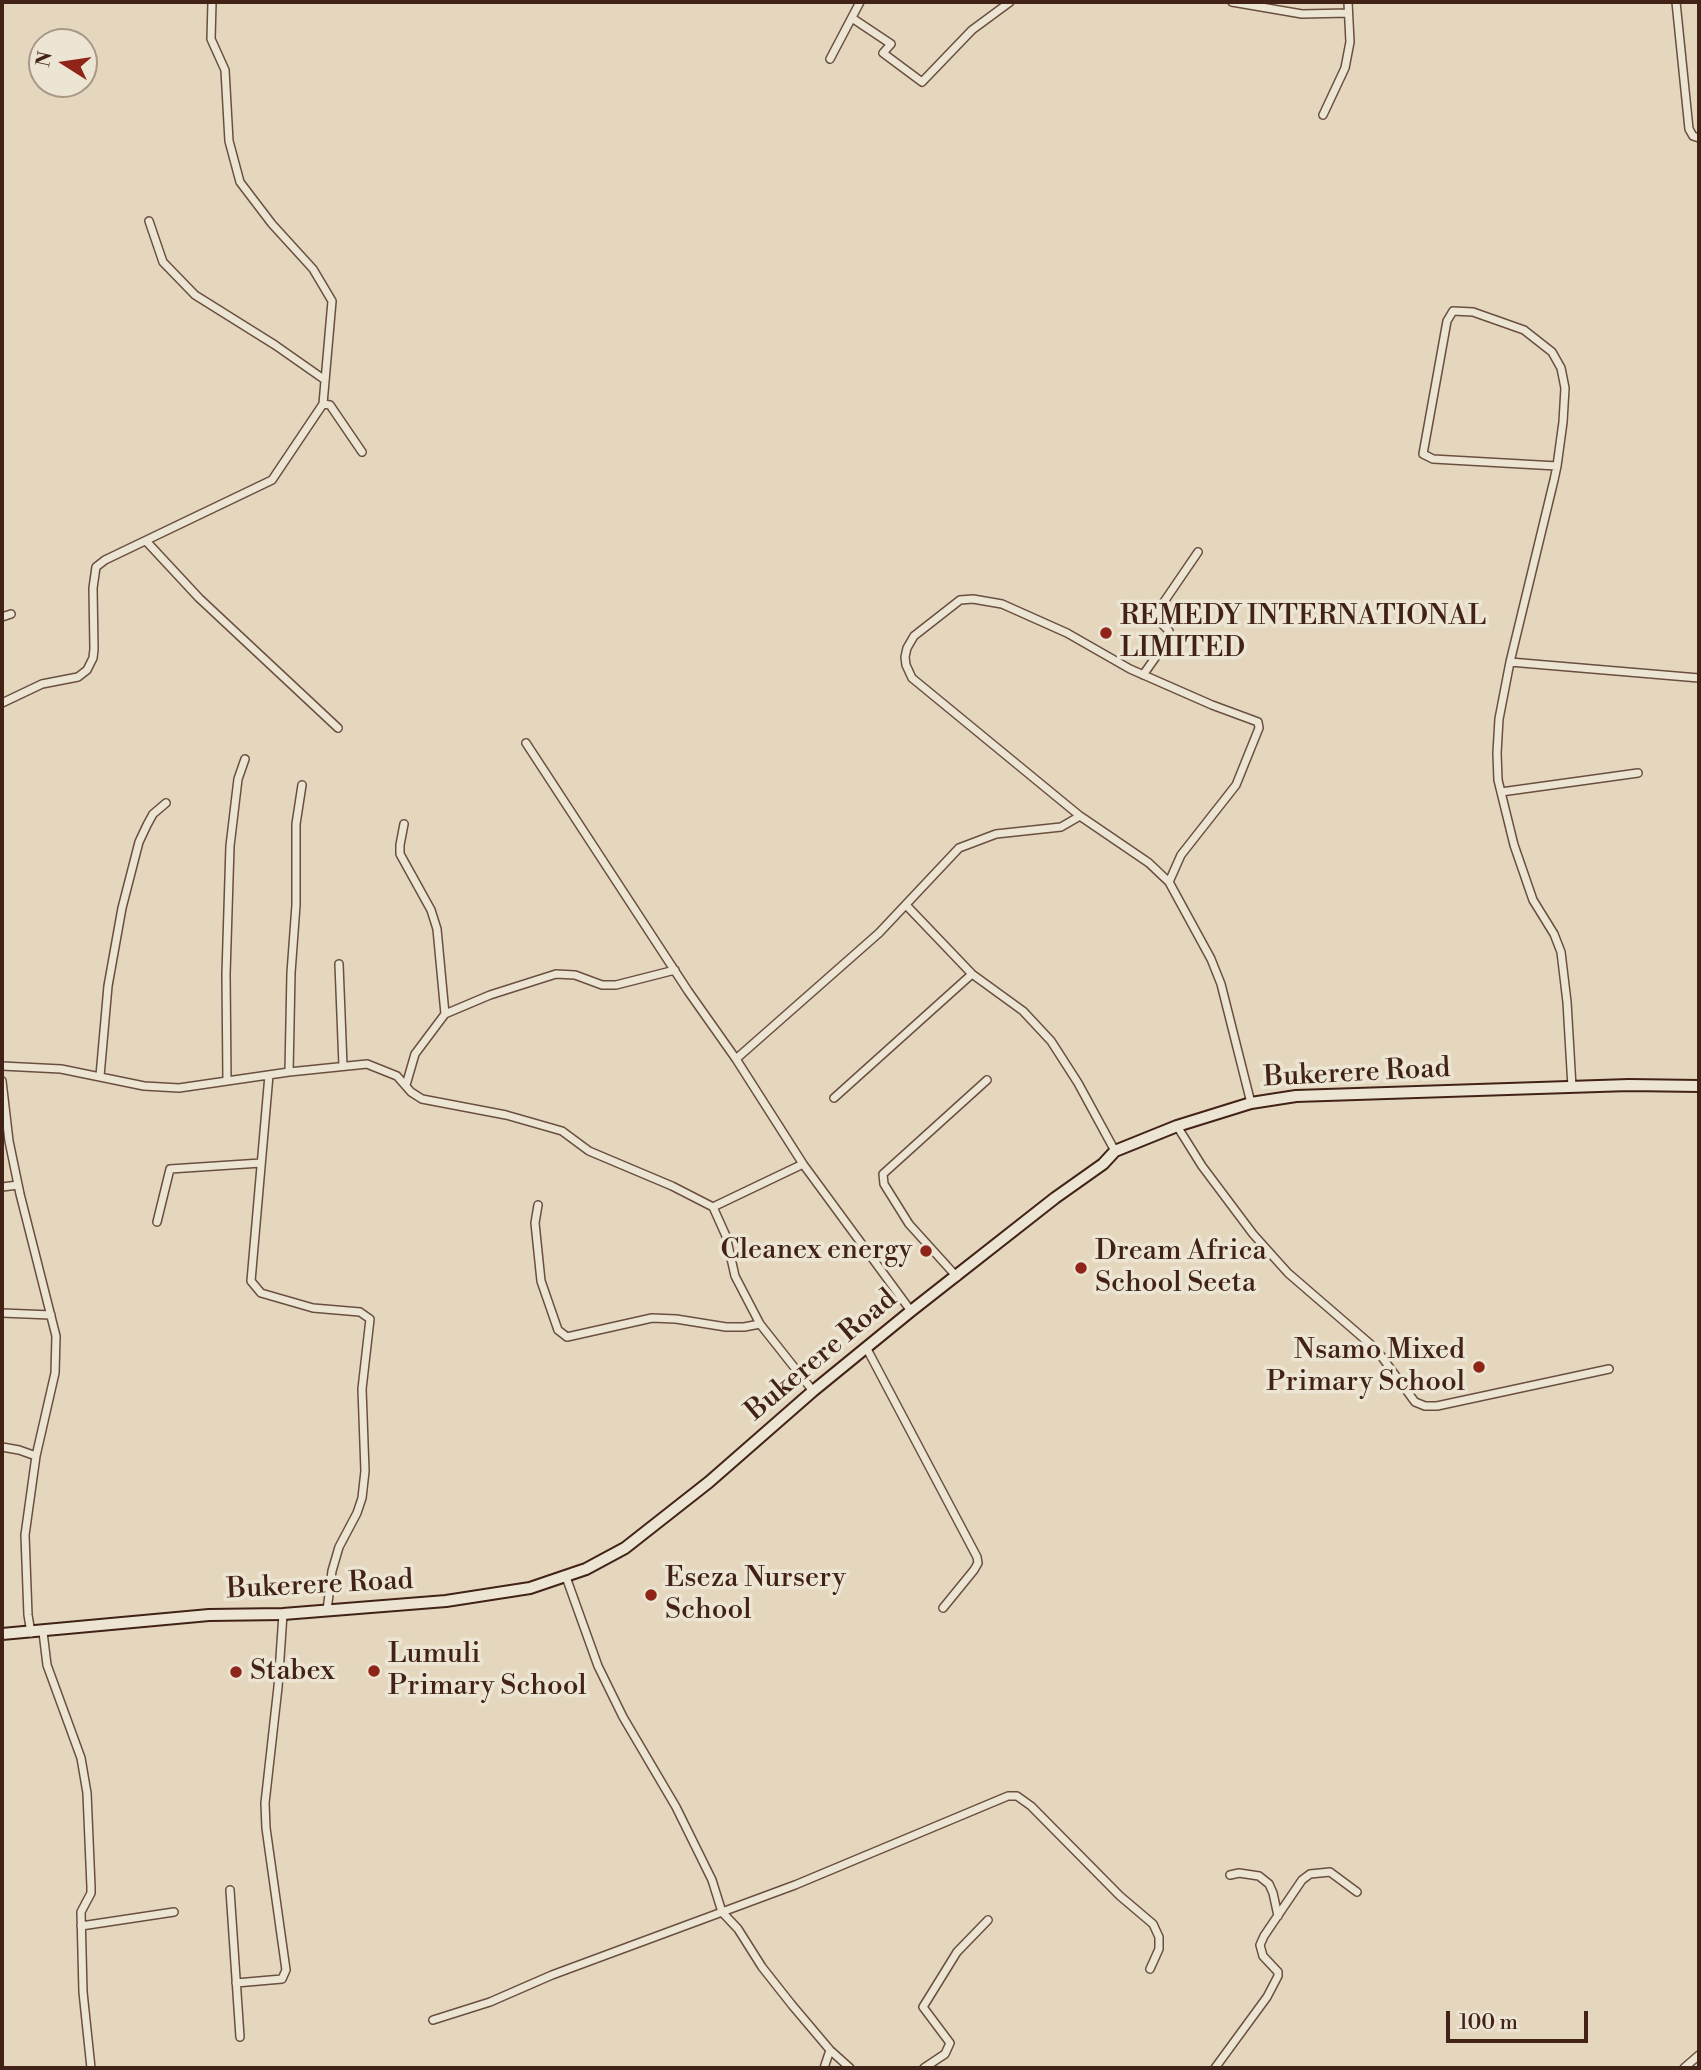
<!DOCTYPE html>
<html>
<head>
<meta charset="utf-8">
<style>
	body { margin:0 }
	#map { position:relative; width:1701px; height:2070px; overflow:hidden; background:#e4d7bd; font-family:"Libre Bodoni",serif }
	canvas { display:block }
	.frame { position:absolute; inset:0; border:4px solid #422217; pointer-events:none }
	.north { position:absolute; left:28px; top:28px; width:70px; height:70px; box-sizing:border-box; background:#ede5d4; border:2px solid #a99788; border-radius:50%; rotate:282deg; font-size:19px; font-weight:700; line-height:28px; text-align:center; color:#422217 }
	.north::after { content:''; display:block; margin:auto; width:24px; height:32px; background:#8f2418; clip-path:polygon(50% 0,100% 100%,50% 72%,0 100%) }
	.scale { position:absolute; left:1446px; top:2011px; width:142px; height:32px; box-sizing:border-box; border:4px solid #422217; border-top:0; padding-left:9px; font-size:21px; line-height:24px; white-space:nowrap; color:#422217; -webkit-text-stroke:5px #ede5d4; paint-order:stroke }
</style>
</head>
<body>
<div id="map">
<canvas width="1701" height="2070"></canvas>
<div class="frame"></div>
<div class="north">N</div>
<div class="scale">100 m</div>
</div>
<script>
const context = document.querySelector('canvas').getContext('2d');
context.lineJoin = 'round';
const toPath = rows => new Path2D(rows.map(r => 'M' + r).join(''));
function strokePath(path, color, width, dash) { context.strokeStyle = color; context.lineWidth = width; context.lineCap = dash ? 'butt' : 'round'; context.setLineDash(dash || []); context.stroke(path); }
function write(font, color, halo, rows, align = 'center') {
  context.font = font + ' "Libre Bodoni",serif'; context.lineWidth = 7; context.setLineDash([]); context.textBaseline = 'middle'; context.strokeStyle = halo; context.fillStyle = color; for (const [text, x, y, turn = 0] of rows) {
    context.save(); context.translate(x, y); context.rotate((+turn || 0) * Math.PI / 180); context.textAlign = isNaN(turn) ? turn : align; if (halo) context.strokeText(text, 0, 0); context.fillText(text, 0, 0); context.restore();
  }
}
const minor = toPath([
	[212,2,211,39,225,70,229,141,240,182,272,224,313,269,332,301,323,404],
	[1232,2,1302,14,1348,13],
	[1676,2,1689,129,1693,136,1699,138],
	[852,18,891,44,883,53,922,82,972,30,1010,2],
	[830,59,860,2],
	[1323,115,1345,68,1350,42,1348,2],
	[149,221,163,262,195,295,275,345,325,380],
	[1557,466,1433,459,1423,454,1447,321,1453,311,1473,312,1524,330,1552,352,1561,368,1565,388,1563,422,1557,466,1554,480,1510,662,1499,719,1497,753,1498,780,1514,845,1533,900,1554,934,1561,952,1567,1002,1572,1087],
	[146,541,199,598,338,728],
	[2,617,11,614],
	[1510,662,1699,678],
	[1143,675,1167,641,1169,631,1156,618,1157,612,1198,552],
	[2,703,42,684,78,677,87,670,93,658,94,649,93,588,96,567,105,560,272,480,323,404,330,405,362,452],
	[526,743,688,991,736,1059,803,1164,911,1311],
	[1501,792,1638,773],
	[404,824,400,845,400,854,431,910,437,929,445,1014,415,1054,406,1085],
	[1169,882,1181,855,1236,785,1259,728,1258,722,1212,705,1130,669,1067,633,1002,604,973,599,960,600,914,636,907,648,905,657,906,665,912,678,1080,816,1149,863,1169,882,1211,959,1221,984,1251,1103],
	[906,905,972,974,1023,1011,1051,1041,1078,1083,1115,1151],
	[339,964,343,1066],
	[445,1014,490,995,556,974,575,975,602,985,616,985,675,970],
	[736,1059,879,933,959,848,996,834,1061,827,1080,816],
	[2,1066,61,1069,144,1086,179,1088,289,1072,367,1064,397,1076,411,1092,422,1099,506,1115,562,1131,589,1151,672,1186,713,1207,726,1236,735,1276,760,1324,813,1391],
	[289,1072,291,973,296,905,296,824,302,785],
	[269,1075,251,1281,261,1293,313,1308,360,1312,370,1319,362,1389,365,1471,362,1498,357,1513,339,1547,332,1571,327,1610],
	[100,1076,108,986,122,908,139,842,147,825,153,814,166,803],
	[227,1080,226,974,230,846,238,779,245,759],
	[2,1081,9,1141,20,1194,56,1336,55,1373,36,1456,25,1535,28,1615,31,1633],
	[834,1098,972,974],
	[1177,1126,1202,1166,1253,1234,1288,1273,1376,1349,1415,1402,1425,1406,1437,1406,1609,1369],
	[2,1187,18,1185],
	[538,1205,535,1223,541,1281,558,1330,567,1337,652,1318,676,1319,726,1327,744,1327,760,1324],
	[713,1207,803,1164],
	[157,1222,170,1169,261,1163],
	[957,1277,909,1224,884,1184,883,1174,987,1080],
	[2,1313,51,1315],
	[867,1349,977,1557,978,1563,974,1570,943,1608],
	[2,1447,19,1450,36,1456],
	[566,1577,598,1666,623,1717,676,1807,712,1880,722,1912,738,1929,762,1967,792,2005,830,2050,850,2068],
	[43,1632,47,1665,81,1758,87,1793,91,1887,91,1893,81,1912,83,1992,91,2068],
	[1230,1875,1239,1873,1259,1876,1269,1884,1273,1893,1278,1916],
	[230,1890,240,2037],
	[81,1926,174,1912],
	[236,1983,282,1979,286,1970,266,1828,265,1803,278,1687,283,1614],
	[433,2020,490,2002,552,1975,795,1885,1008,1796,1017,1796,1031,1806,1120,1896,1153,1924,1159,1937,1159,1949,1150,1969],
	[824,2068,830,2050],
	[924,2068,945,2054,950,2043,923,2007,957,1952,988,1920],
	[1215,2068,1267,1997,1278,1976,1278,1972,1263,1956,1260,1945,1264,1936,1302,1880,1310,1874,1330,1872,1357,1892],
	[1684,2068,1699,2055]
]);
const secondary = toPath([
	[2,1634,209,1615,283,1614,446,1601,530,1588,586,1569,625,1548,709,1482,813,1391,911,1311,1055,1198,1103,1164,1115,1151,1177,1126,1251,1103,1296,1096,1629,1085,1699,1086]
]);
strokePath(minor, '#6a4f40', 10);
strokePath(secondary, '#422217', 14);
strokePath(minor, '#ede5d4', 7);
strokePath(secondary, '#ede5d4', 10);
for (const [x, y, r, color] of [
	[1106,633,7,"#8f2418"],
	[926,1251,7,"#8f2418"],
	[1081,1268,7,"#8f2418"],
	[1479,1367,7,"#8f2418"],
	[651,1595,7,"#8f2418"],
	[374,1671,7,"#8f2418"],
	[236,1672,7,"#8f2418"]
]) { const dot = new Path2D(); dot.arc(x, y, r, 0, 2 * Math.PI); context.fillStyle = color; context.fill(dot); strokePath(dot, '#ede5d4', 2.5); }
write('28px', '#422217', '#ede5d4', [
	["REMEDY INTERNATIONAL",1120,617],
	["LIMITED",1120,649],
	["Cleanex energy",912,1251,"right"],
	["Dream Africa",1095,1252],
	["School Seeta",1095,1284],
	["Nsamo Mixed",1465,1351,"right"],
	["Primary School",1465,1383,"right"],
	["Eseza Nursery",665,1579],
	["School",665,1611],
	["Lumuli",388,1655],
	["Primary School",388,1687],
	["Stabex",250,1672]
], 'left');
write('28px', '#422217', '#ede5d4', [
	["Bukerere Road",1357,1074,-3],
	["Bukerere Road",822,1356,-40],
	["Bukerere Road",320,1586,-3]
]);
</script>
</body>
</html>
